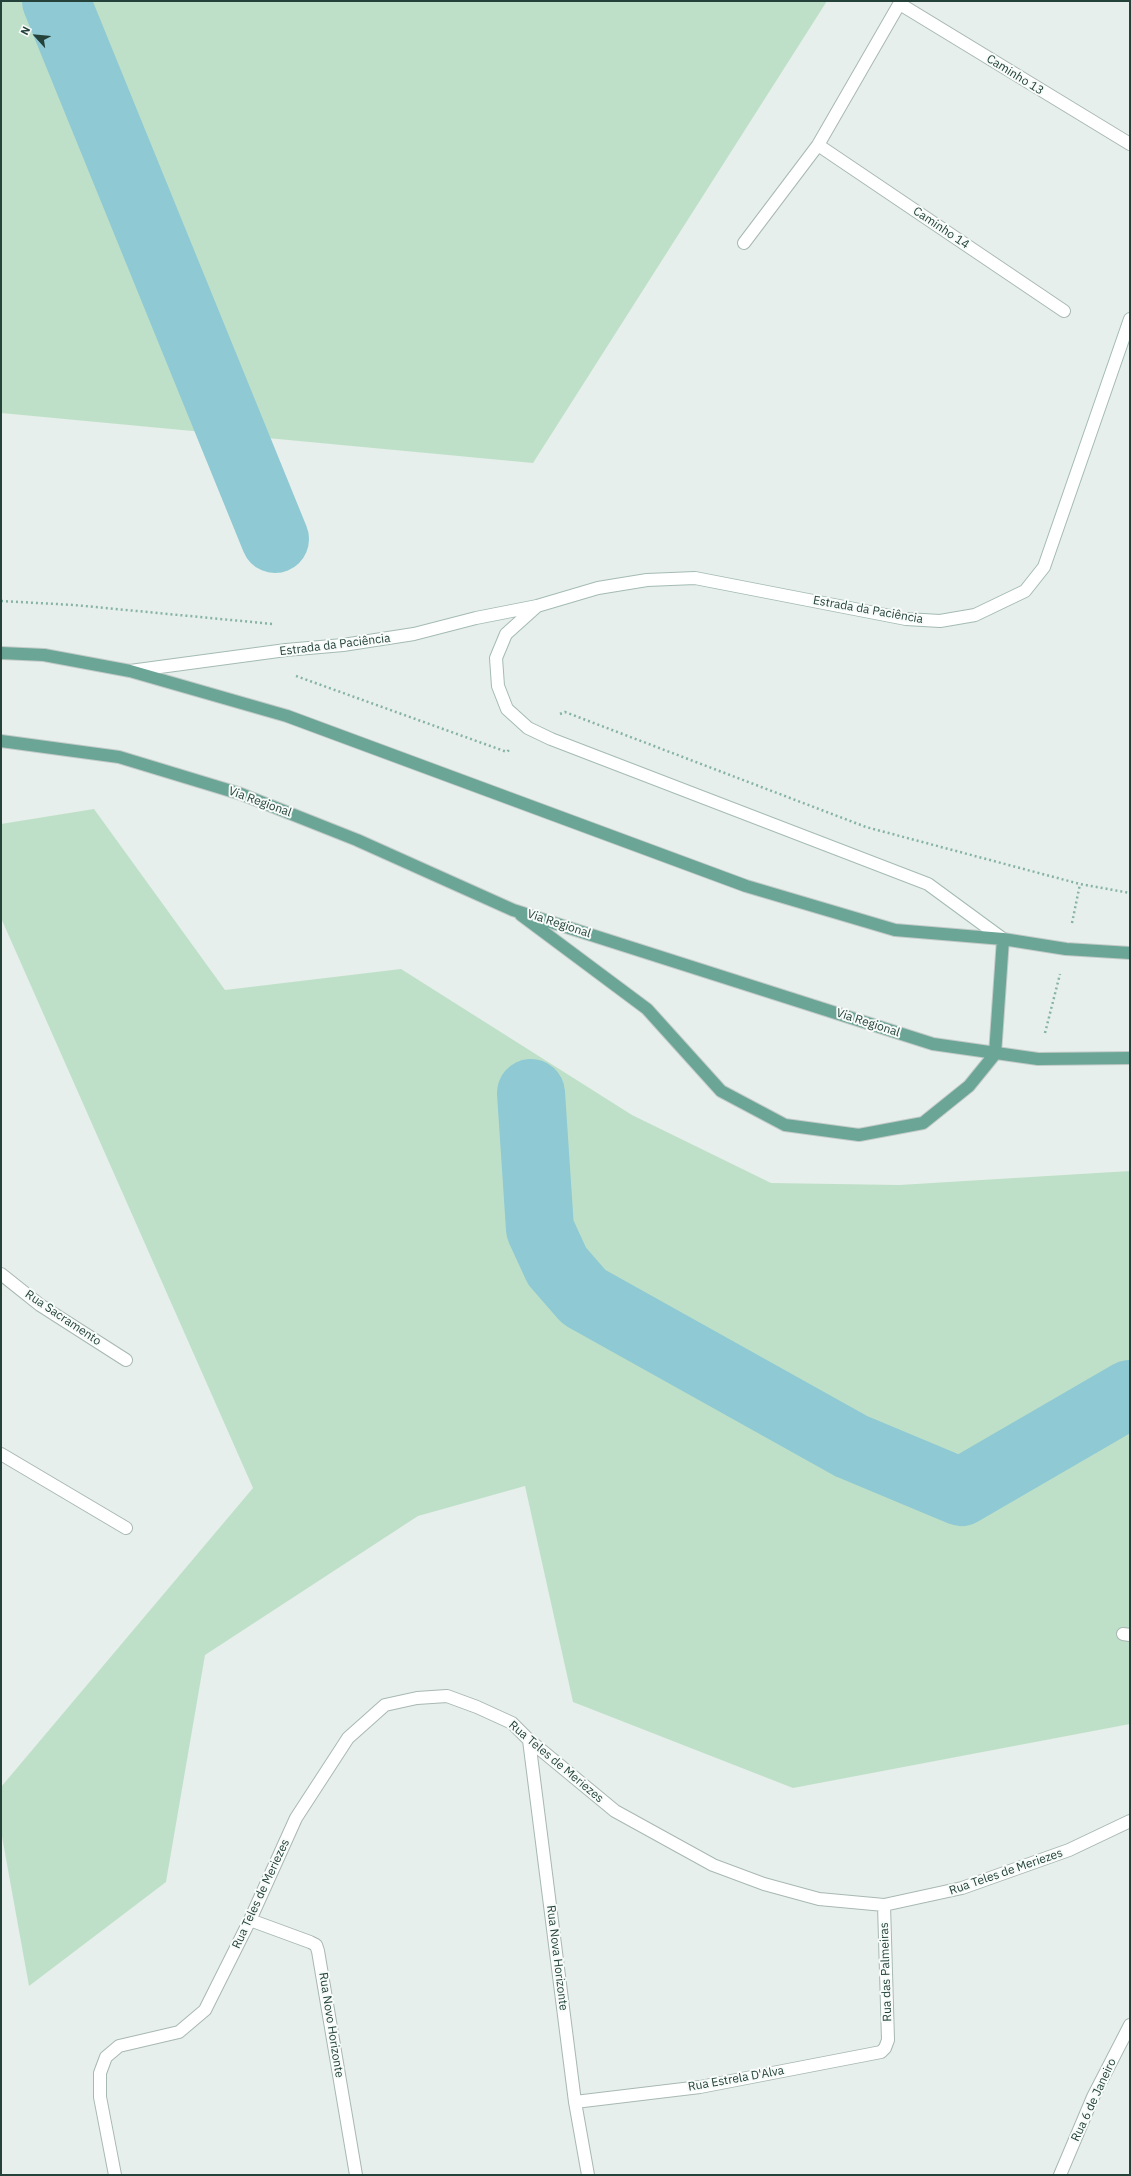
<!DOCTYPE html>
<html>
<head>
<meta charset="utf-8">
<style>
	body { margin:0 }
	#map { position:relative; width:1131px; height:2176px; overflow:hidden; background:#e6efeb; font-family:"IBM Plex Sans",sans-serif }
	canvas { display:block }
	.frame { position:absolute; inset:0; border:2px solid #24423a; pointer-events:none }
	.north { position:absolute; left:16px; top:16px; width:40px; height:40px; -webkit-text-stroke:3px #f7fbf9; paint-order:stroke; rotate:297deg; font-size:11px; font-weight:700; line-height:16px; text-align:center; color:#24423a }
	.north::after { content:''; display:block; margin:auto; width:14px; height:18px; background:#24423a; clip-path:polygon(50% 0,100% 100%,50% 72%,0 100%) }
</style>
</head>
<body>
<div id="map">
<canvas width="1131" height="2176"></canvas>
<div class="frame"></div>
<div class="north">N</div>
</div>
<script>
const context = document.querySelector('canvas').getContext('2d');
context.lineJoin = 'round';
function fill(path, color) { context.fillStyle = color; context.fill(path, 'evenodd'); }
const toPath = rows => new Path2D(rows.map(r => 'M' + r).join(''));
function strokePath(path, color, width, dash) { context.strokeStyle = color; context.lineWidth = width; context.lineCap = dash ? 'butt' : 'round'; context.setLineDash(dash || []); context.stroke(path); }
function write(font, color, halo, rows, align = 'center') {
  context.font = font + ' "IBM Plex Sans",sans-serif'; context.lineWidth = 4; context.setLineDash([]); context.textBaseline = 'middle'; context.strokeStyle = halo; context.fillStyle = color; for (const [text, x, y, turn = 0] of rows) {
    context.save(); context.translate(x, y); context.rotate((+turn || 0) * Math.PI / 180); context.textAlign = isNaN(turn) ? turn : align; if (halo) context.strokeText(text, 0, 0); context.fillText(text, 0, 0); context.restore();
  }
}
fill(toPath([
	[1,1,827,1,533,463,1,413],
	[94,809,225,990,401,969,632,1115,771,1183,899,1185,1130,1171,1130,1724,793,1788,573,1702,525,1486,418,1516,205,1655,166,1882,29,1986,1,1831,1,1787,253,1488,1,918,1,824]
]), '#bfe0c8');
strokePath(toPath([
	[56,1,275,539],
	[531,1093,540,1229,557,1266,584,1297,851,1446,961,1492,1130,1394]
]), '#8ec9d4', 68);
const street = toPath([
	[900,4,1130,144],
	[818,145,1064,311],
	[744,243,818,145,901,1],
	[1,1274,40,1305,126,1360],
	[1,1454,126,1528],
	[1123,1634,1130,1635],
	[529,1740,575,2102,588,2175],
	[250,1920,310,1942,316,1945,318,1951,356,2175],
	[575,2102,700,2087,881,2052,885,2048,888,2040,884,1905],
	[115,2175,100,2097,100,2073,106,2057,119,2046,179,2032,205,2010,250,1920,296,1818,348,1738,385,1705,417,1698,447,1696,477,1707,512,1723,529,1740,615,1811,713,1865,764,1884,819,1899,884,1905,962,1888,1069,1850,1130,1821],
	[1060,2175,1093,2097,1130,2025]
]);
const secondary = toPath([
	[536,607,506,634,496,658,498,686,507,709,528,728,551,739,928,884,1003,939],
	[130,671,286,650,343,645,414,634,476,618,537,606,598,588,647,580,695,578,906,619,940,621,975,615,1025,591,1044,567,1130,319]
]);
const primary = toPath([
	[1,653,44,655,130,671,287,716,746,886,895,930,1003,939,1066,949,1130,953],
	[1,741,119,757,241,794,357,840,513,910,933,1044,1038,1059,1130,1058],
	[521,915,647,1009,721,1091,785,1125,859,1135,923,1123,969,1086,995,1054,1003,939]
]);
strokePath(street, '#a8b8b2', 14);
strokePath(secondary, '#a4bbb3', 14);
strokePath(primary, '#c2cac8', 14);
strokePath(toPath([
	[1,601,74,605,273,624],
	[296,676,507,752,511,748],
	[560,714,565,712,866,827,1080,884,1130,893],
	[1072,923,1080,884],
	[1045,1033,1060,974]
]), '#86b3a5', 2.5, [2, 3]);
strokePath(street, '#fff', 12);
strokePath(secondary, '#fff', 12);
strokePath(primary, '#6aa596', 12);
write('12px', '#24423a', '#f7fbf9', [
	["Caminho 13",1015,75,32],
	["Caminho 14",941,228,34],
	["Estrada da Paciência",868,610,10],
	["Estrada da Paciência",335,645,-7],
	["Via Regional",260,802,20],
	["Via Regional",559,924,18],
	["Via Regional",868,1023,18],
	["Rua Sacramento",63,1318,34],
	["Rua Teles de Meriezes",556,1762,40],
	["Rua Teles de Meriezes",1006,1872,-19],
	["Rua Teles de Meriezes",261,1894,-65],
	["Rua Nova Horizonte",557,1958,83],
	["Rua das Palmeiras",886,1972,-92],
	["Rua Novo Horizonte",331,2025,81],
	["Rua Estrela D'Alva",736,2079,-10],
	["Rua 6 de Janeiro",1094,2100,-65]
]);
</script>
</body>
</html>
